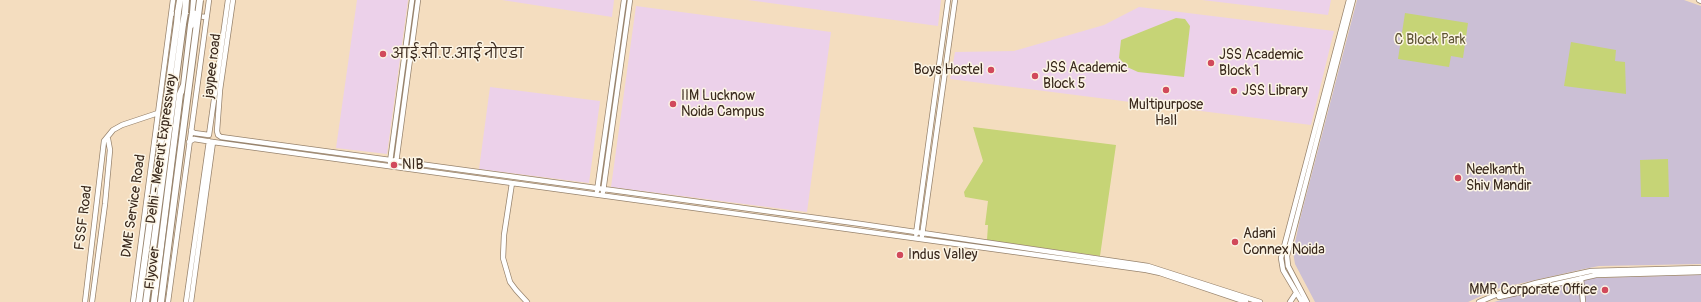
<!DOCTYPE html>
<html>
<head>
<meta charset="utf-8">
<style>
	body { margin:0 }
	canvas { display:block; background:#f4ddbf }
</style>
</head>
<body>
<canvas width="1701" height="302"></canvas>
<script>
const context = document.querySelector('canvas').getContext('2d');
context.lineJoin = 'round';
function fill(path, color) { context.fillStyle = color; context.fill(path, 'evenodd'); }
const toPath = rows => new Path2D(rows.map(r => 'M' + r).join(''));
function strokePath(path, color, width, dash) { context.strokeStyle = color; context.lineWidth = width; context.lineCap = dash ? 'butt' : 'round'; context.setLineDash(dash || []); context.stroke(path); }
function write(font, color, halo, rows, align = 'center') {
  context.font = font + ' Pangolin,"Playpen Sans Deva",sans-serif'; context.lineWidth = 3; context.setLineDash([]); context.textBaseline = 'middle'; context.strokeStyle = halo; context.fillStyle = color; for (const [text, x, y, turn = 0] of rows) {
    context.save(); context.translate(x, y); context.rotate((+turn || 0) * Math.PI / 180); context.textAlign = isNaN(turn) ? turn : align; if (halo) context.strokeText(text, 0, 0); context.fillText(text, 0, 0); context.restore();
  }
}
fill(toPath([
	[357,0,408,0,387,154,336,148],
	[502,0,614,0,612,17],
	[748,0,941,0,938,26],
	[1202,0,1331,0,1328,15],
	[636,6,831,32,807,212,611,187],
	[1139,7,1334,31,1311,125,950,79,955,52,1014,51,1104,25],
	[490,87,600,101,589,183,479,169]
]), '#ecd1ea');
fill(toPath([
	[1357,0,1684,0,1701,6,1701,264,1599,266,1584,269,1496,289,1468,302,1315,302,1295,264,1293,252,1300,219],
	[1701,275,1701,302,1494,302,1539,289,1594,278]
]), '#cbbfd5');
fill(toPath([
	[1405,13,1468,23,1463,58,1451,56,1449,67,1398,59],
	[1176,18,1185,19,1190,26,1184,77,1138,72,1127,67,1119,58,1121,40],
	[1571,42,1616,50,1615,61,1625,62,1626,94,1564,86],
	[973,127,1116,145,1100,256,987,240,988,225,985,225,988,201,965,197,964,192,983,161],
	[1668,159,1669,197,1641,197,1640,160]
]), '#c6d476');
const minor = toPath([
	[233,0,220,90,217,131,218,135,221,137,861,224,1148,266,1260,302],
	[1699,0,1701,1],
	[175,14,206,17],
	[191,130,194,133,209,135,228,0],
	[189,142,194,139,213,142,1146,270,1160,273,1246,302],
	[390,162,412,0],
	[396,163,418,0],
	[512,183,504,235,503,258,510,282,516,290,527,302],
	[597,191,624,0],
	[603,192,630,0],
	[916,234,948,0],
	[922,236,955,0],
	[1581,278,1583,302],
	[1499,297,1596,275,1701,272],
	[85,302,104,141,113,130,122,125,158,113],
	[92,302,105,204,110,150,108,139],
	[133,302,173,0],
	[168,302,209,0],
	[186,302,209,141],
	[191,302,213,142],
	[1290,302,1296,293],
	[1302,302,1283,270,1281,258,1349,0],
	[1307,302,1288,266,1287,256,1353,0],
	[1479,302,1498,294,1536,283,1591,271,1701,268]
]);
const highway = toPath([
	[178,12,180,0],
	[185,13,186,0],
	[193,13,194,0],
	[139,302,177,23],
	[146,302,183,24],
	[154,302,180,94,184,85,191,25]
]);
strokePath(minor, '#98846e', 6);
strokePath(highway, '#98846e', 8);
strokePath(minor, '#fff', 4.5);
strokePath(highway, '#fff', 6);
const highwayBridge = toPath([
	[177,23,178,12],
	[183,24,185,13],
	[191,25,193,13],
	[161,302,200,0]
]);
strokePath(highwayBridge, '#98846e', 8, []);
strokePath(highwayBridge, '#fff', 6);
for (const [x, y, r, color] of [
	[383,54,4,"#d1495b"],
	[1211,63,4,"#d1495b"],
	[991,70,4,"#d1495b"],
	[1035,76,4,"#d1495b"],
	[1166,90,4,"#d1495b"],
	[1234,91,4,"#d1495b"],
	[673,104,4,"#d1495b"],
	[394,165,4,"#d1495b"],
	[1458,178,4,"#d1495b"],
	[1235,242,4,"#d1495b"],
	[900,255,4,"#d1495b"],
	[1605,290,4,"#d1495b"]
]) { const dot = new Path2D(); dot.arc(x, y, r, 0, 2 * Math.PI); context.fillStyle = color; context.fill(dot); strokePath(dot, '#fcf5e5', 1.5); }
write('14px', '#5e5434', '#fcf5e5', [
	["C Block Park",1430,40]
]);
write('14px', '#3b2a1e', '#fcf5e5', [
	["आई.सी.ए.आई नोएडा",391,54],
	["JSS Academic",1219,55],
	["Block 1",1219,71],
	["JSS Academic",1043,68],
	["Block 5",1043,84],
	["Boys Hostel",983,70,"right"],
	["JSS Library",1242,91],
	["IIM Lucknow",681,96],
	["Noida Campus",681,112],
	["Multipurpose",1166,105,"center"],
	["Hall",1166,121,"center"],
	["NIB",402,165],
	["Neelkanth",1466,170],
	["Shiv Mandir",1466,186],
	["Adani",1243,234],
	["Connex Noida",1243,250],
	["Indus Valley",908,255],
	["MMR Corporate Office",1597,290,"right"]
], 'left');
write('14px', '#3b2a1e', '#fcf5e5', [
	["jaypee road",213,66,-83],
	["Delhi - Meerut Expressway",162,149,-82],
	["DME Service Road",134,206,-82],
	["FSSF Road",84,218,-83],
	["Flyover",153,268,-83]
]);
</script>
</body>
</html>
